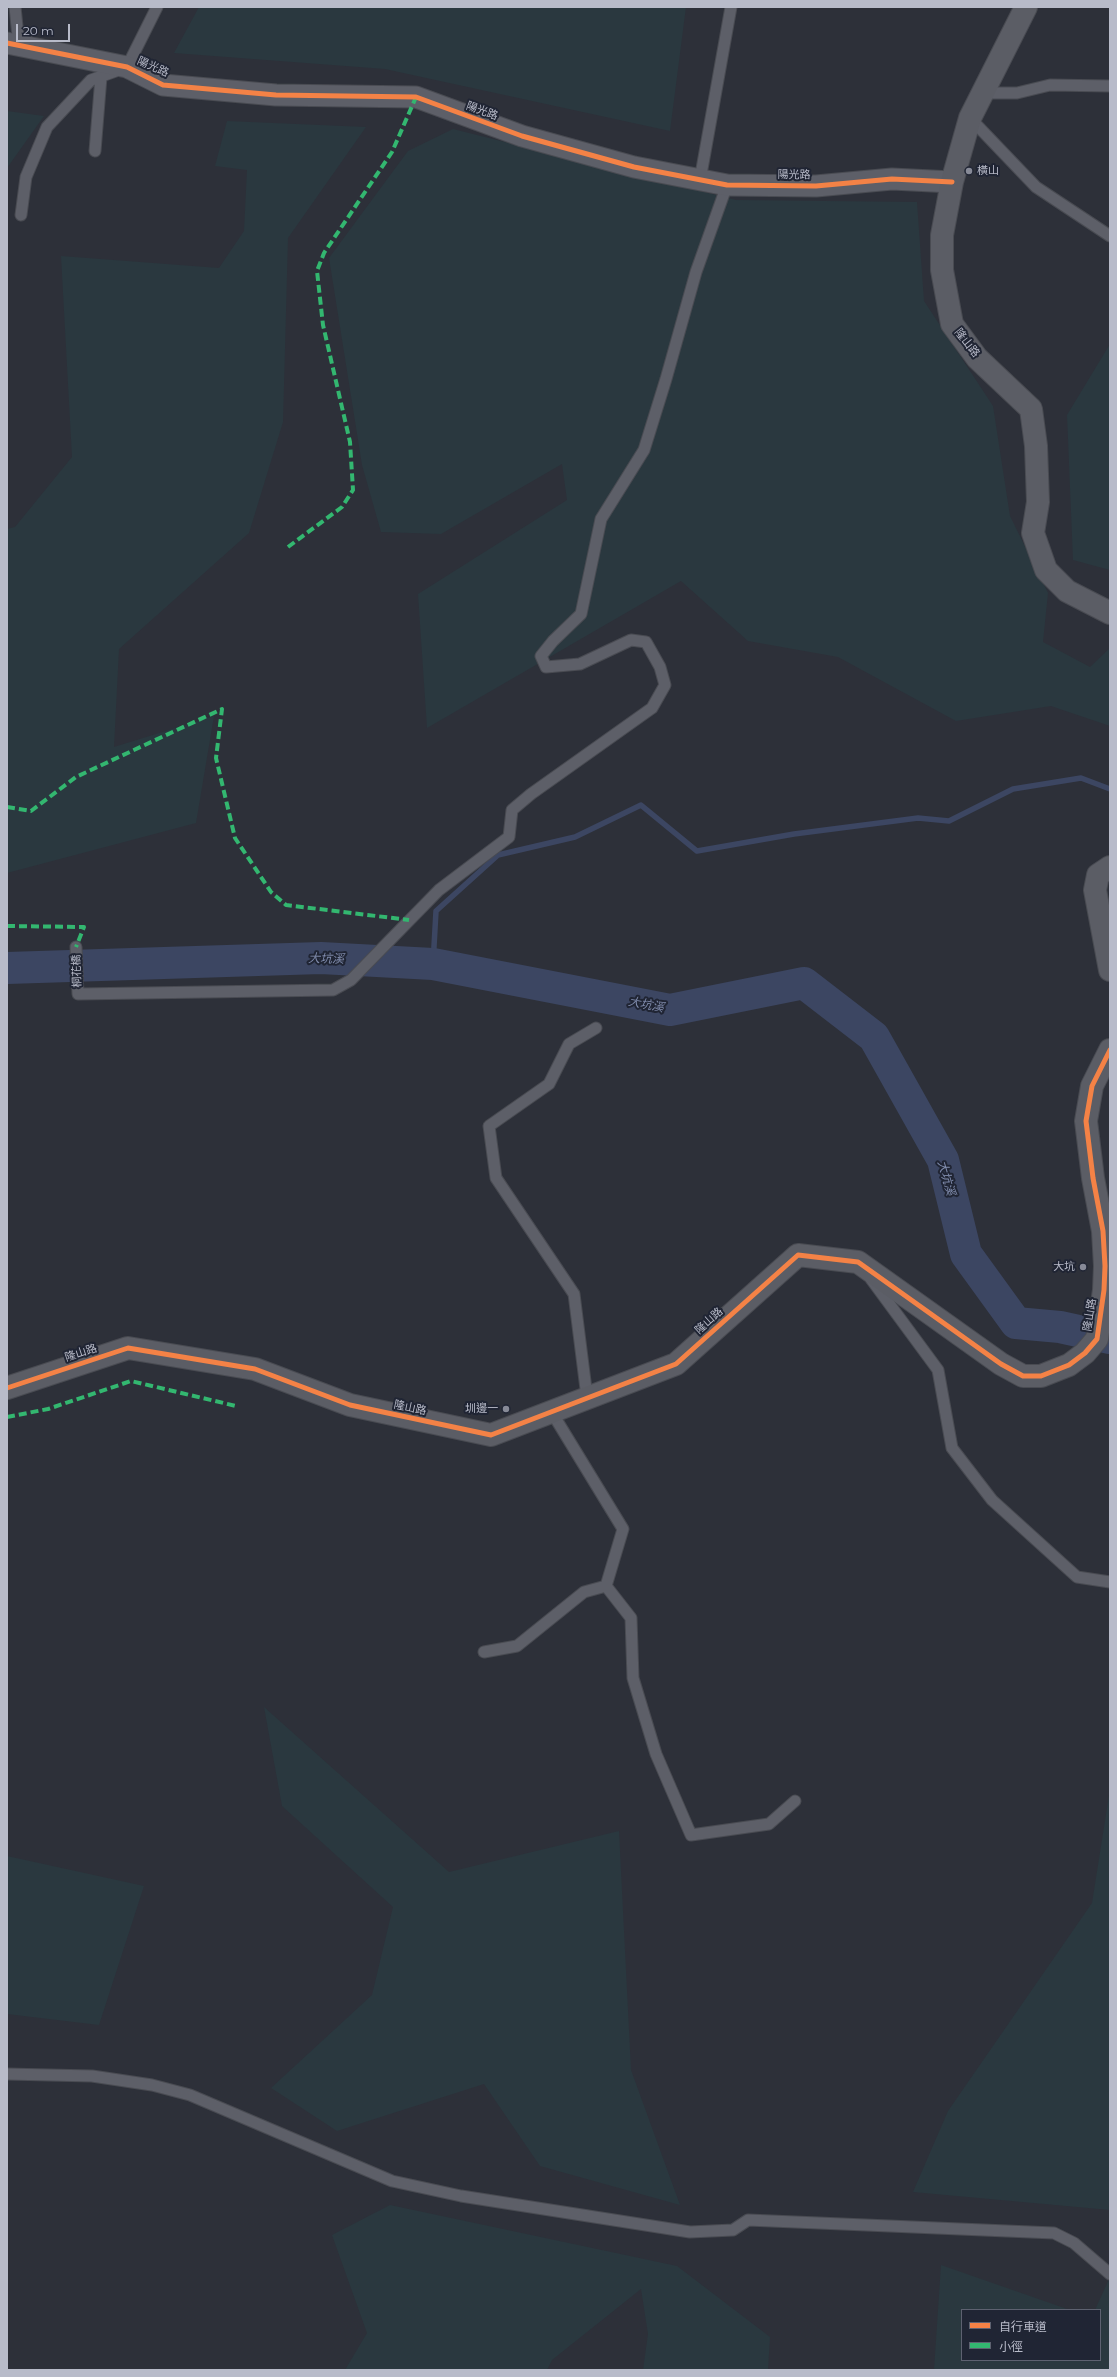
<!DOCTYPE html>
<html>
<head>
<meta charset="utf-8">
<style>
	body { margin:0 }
	#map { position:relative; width:1117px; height:2377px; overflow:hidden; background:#2d3039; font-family:Montserrat,"Noto Sans TC",sans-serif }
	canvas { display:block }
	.frame { position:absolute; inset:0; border:8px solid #b8bbc9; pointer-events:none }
	.legend { position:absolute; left:961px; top:2309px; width:140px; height:52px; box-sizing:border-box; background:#202534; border:1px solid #5d6170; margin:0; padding:5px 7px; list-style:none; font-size:12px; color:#b8bbc9 }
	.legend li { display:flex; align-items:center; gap:8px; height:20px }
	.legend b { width:20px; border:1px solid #5d6170 }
	.scale { position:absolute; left:16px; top:24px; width:54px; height:18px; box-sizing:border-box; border:2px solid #b8bbc9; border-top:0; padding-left:5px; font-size:12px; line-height:14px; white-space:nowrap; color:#b8bbc9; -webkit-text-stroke:3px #202534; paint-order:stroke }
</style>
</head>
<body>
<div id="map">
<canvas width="1117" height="2377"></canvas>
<div class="frame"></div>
<ul class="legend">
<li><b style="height:5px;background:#f48246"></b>自行車道</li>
<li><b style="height:5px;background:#33b770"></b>小徑</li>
</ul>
<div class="scale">20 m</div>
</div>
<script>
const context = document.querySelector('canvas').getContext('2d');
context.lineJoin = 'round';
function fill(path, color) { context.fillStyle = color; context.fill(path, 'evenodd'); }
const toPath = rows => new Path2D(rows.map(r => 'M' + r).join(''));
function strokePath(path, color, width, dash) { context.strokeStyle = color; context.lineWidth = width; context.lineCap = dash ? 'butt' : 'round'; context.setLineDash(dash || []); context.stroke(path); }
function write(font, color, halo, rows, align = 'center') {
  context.font = font + ' Montserrat,"Noto Sans TC",sans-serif'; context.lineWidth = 4; context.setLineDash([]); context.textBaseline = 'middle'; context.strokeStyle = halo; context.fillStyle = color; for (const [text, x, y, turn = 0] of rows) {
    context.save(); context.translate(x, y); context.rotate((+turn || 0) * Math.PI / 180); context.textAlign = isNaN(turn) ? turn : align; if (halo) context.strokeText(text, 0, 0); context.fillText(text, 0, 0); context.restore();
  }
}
fill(toPath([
	[199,7,686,7,670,131,385,69,174,53],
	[7,111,44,116,7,168],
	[227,121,366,127,288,238,283,422,249,533,119,649,114,747,214,716,196,823,7,873,7,529,15,527,72,457,61,256,219,268,244,231,247,170,215,166],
	[453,129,736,200,917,202,924,301,993,406,1010,516,1048,593,1043,642,1090,667,1110,648,1110,726,1051,706,956,721,838,657,748,641,681,581,427,728,418,594,567,500,562,464,441,534,381,532,362,465,329,258,408,151],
	[1110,344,1110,570,1073,560,1067,415],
	[264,1707,449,1872,619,1831,631,2070,680,2205,540,2166,484,2084,337,2131,271,2088,372,1995,393,1907,282,1806],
	[1110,1789,1110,2210,913,2192,948,2111,1092,1903],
	[7,1856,144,1886,99,2025,7,2014],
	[390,2205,677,2266,770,2337,768,2370,643,2370,648,2334,641,2289,552,2360,547,2370,345,2370,367,2333,332,2235],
	[941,2265,1070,2310,962,2310,962,2360,1100,2360,1100,2310,1095,2310,1110,2277,1110,2370,934,2370]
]), '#2a383f');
strokePath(toPath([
	[433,964,436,911,498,855,575,837,641,805,697,851,794,834,918,818,949,821,1013,789,1081,778,1110,789]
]), '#3c4662', 5.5);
strokePath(toPath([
	[7,968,321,958,433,964,670,1010,804,983,874,1037,943,1160,966,1254,1016,1323,1060,1327,1110,1338]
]), '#3c4662', 32);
const lane = toPath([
	[15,7,19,46],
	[983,93,1017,93,1050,85,1110,86],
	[970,118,1036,187,1110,236],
	[95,151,101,77],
	[700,180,731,7],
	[21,215,26,177,47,127,91,80,127,67,157,7],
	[76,947,78,994,333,990,351,980,439,890,509,837,512,810,531,794,652,708,665,685,660,667,646,642,631,640,580,664,546,667,541,656,553,641,581,614,601,519,644,450,666,379,696,272,727,185],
	[871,1279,938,1370,952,1448,992,1500,1077,1577,1110,1582],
	[587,1397,574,1294,496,1178,489,1126,549,1084,569,1044,596,1028],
	[551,1411,623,1529,606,1586,631,1618,633,1678,656,1754,691,1835,769,1824,795,1801],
	[484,1652,517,1646,584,1592,606,1586],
	[7,2074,92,2076,152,2085,190,2095,392,2181,461,2196,690,2232,733,2230,748,2220,1054,2233,1074,2243,1110,2274]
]);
const street = toPath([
	[7,43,127,67,163,85,276,95,416,97,522,136,634,167,727,185,816,186,892,179,952,182]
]);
const secondary = toPath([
	[1026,7,970,118,952,182,942,235,942,270,952,324,977,358,1031,409,1036,446,1038,502,1033,533,1046,570,1067,591,1110,613],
	[1110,867,1098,875,1095,890,1110,970],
	[7,1388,128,1348,255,1369,350,1405,491,1435,676,1364,798,1255,858,1262,1001,1364,1023,1376,1041,1376,1069,1365,1085,1353,1097,1339,1104,1290,1105,1266,1103,1231,1093,1178,1086,1121,1092,1086,1110,1050]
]);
strokePath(lane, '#494b52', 13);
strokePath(street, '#494b52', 23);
strokePath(secondary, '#494b52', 24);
strokePath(lane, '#5d5f68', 11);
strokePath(street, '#5d5f68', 21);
strokePath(secondary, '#5b5d65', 22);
strokePath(toPath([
	[288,547,342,507,353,490,350,442,323,325,317,271,324,253,392,152,416,97],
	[7,807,31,811,76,777,222,709,216,758,235,838,271,892,286,905,409,920],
	[7,926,84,927,76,947],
	[7,1417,48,1409,131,1381,236,1406]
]), '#33b770', 4, [8, 4]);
strokePath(toPath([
	[7,43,127,67,163,85,276,95,416,97,522,136,634,167,727,185,816,186,892,179,952,182],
	[7,1388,128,1348,255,1369,350,1405,491,1435,676,1364,798,1255,858,1262,1001,1364,1023,1376,1041,1376,1069,1365,1085,1353,1097,1339,1104,1290,1105,1266,1103,1231,1093,1178,1086,1121,1092,1086,1110,1050]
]), '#f48246', 5);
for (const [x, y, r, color] of [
	[969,171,4,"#878a97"],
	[1083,1267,4,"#878a97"],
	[506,1409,4,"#878a97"]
]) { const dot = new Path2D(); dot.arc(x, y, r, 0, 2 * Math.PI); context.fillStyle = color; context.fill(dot); strokePath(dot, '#202534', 1.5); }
write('11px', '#b8bbc9', '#202534', [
	["陽光路",153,67,24],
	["陽光路",482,111,20],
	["陽光路",794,175,1],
	["隆山路",967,343,52],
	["桐花橋",77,971,-92],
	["隆山路",1090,1315,-81],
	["隆山路",709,1321,-42],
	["隆山路",81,1353,-18],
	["隆山路",410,1408,12]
]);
write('11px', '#b8bbc9', '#202534', [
	["橫山",977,171,"left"],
	["大坑",1075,1267],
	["圳邊一",498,1409]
], 'right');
write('italic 12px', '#818dae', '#202534', [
	["大坑溪",326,959,1],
	["大坑溪",646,1005,11],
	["大坑溪",946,1178,74]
]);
</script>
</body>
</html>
